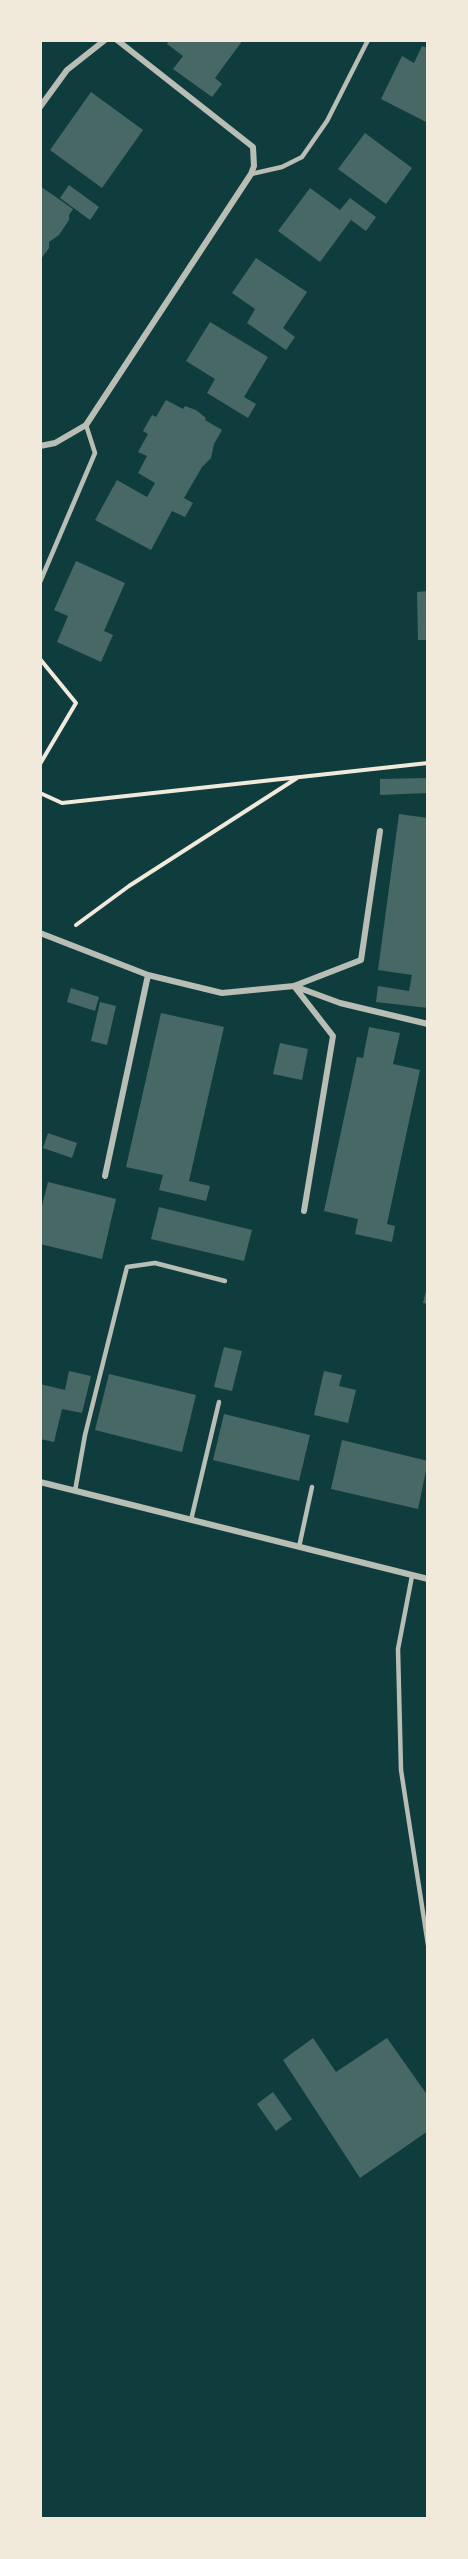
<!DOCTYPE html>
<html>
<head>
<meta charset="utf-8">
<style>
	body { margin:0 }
	#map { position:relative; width:468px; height:2559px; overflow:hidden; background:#0f3d3e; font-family:"Zilla Slab",serif }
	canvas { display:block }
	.frame { position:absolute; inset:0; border:42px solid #f1e9da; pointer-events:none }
</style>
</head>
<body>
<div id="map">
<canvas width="468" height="2559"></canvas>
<div class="frame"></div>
</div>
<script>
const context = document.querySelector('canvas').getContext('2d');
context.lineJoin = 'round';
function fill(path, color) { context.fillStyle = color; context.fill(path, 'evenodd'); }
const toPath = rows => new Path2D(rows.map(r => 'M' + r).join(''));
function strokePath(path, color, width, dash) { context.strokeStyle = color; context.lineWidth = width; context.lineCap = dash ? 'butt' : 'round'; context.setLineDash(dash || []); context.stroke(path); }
fill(toPath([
	[169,40,243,40,215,78,222,84,212,97,173,69,183,56,167,44],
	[422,46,428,48,428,123,381,99,402,56,414,63],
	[91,92,143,130,102,188,50,150],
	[365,133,412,168,386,204,338,169],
	[69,185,99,207,90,220,60,198],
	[40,186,73,209,69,215,69,220,59,235,49,242,49,248,40,260],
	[310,188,340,210,350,198,376,217,366,231,351,220,320,262,278,231],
	[256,258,307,292,283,328,295,337,286,350,247,323,255,309,232,293],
	[210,322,268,357,244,397,256,404,248,418,207,393,215,379,186,361],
	[166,400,183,409,185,406,196,410,206,418,205,420,222,430,214,444,211,458,202,467,184,498,193,503,185,517,172,511,151,550,95,520,117,480,147,497,155,483,138,473,147,456,138,452,148,434,143,431,152,415,156,417],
	[76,561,125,583,104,631,113,635,101,662,57,642,68,616,54,610],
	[428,591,428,640,418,640,417,592],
	[428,778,428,793,380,795,380,779],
	[399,814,428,818,428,1008,376,1002,378,986,409,991,412,975,378,970],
	[71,988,99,997,95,1011,67,1002],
	[100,1002,116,1006,107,1045,91,1041],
	[161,1013,224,1027,189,1181,210,1186,206,1201,159,1190,163,1175,126,1167],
	[369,1027,400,1033,393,1064,420,1070,387,1224,395,1226,392,1242,355,1234,358,1219,324,1211,357,1057,363,1058],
	[280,1043,308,1049,302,1080,273,1074],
	[48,1133,77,1143,72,1158,43,1148],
	[48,1182,116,1199,102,1259,40,1244,40,1214],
	[159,1207,252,1230,244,1261,151,1239],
	[427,1287,428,1287,428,1304,423,1303],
	[224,1347,242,1351,232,1391,214,1387],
	[69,1371,91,1376,82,1413,62,1409,54,1442,40,1439,40,1384,65,1390],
	[324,1371,342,1375,339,1386,356,1390,348,1423,314,1415],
	[109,1374,196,1395,182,1452,95,1430],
	[224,1414,310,1435,299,1481,213,1460],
	[342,1440,428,1461,418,1509,331,1489],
	[313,2038,336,2072,387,2038,428,2096,428,2131,360,2178,283,2060],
	[273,2092,292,2119,276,2131,257,2104]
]), '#486865');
strokePath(toPath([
	[40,659,76,703,40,764],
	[40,793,62,803,428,763],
	[76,925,129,886,297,778]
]), '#f1e9da', 4);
strokePath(toPath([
	[251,174,282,167,302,157,327,121,368,40],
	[40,582,95,453,86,425],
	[75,1491,85,1435,127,1267,155,1263,225,1281],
	[191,1520,219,1402],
	[299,1547,312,1487],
	[412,1576,398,1649,401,1770,428,1945]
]), '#b8beb3', 4.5);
strokePath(toPath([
	[40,107,67,70,105,40],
	[40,446,55,443,86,425,251,174,254,166,253,147,117,40],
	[40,933,148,975,222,993,294,986,361,960,380,831],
	[294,986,333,1036,304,1211],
	[294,986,340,1003,428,1024],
	[105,1176,148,975],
	[40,1482,428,1579]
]), '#b8beb3', 6);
</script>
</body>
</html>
